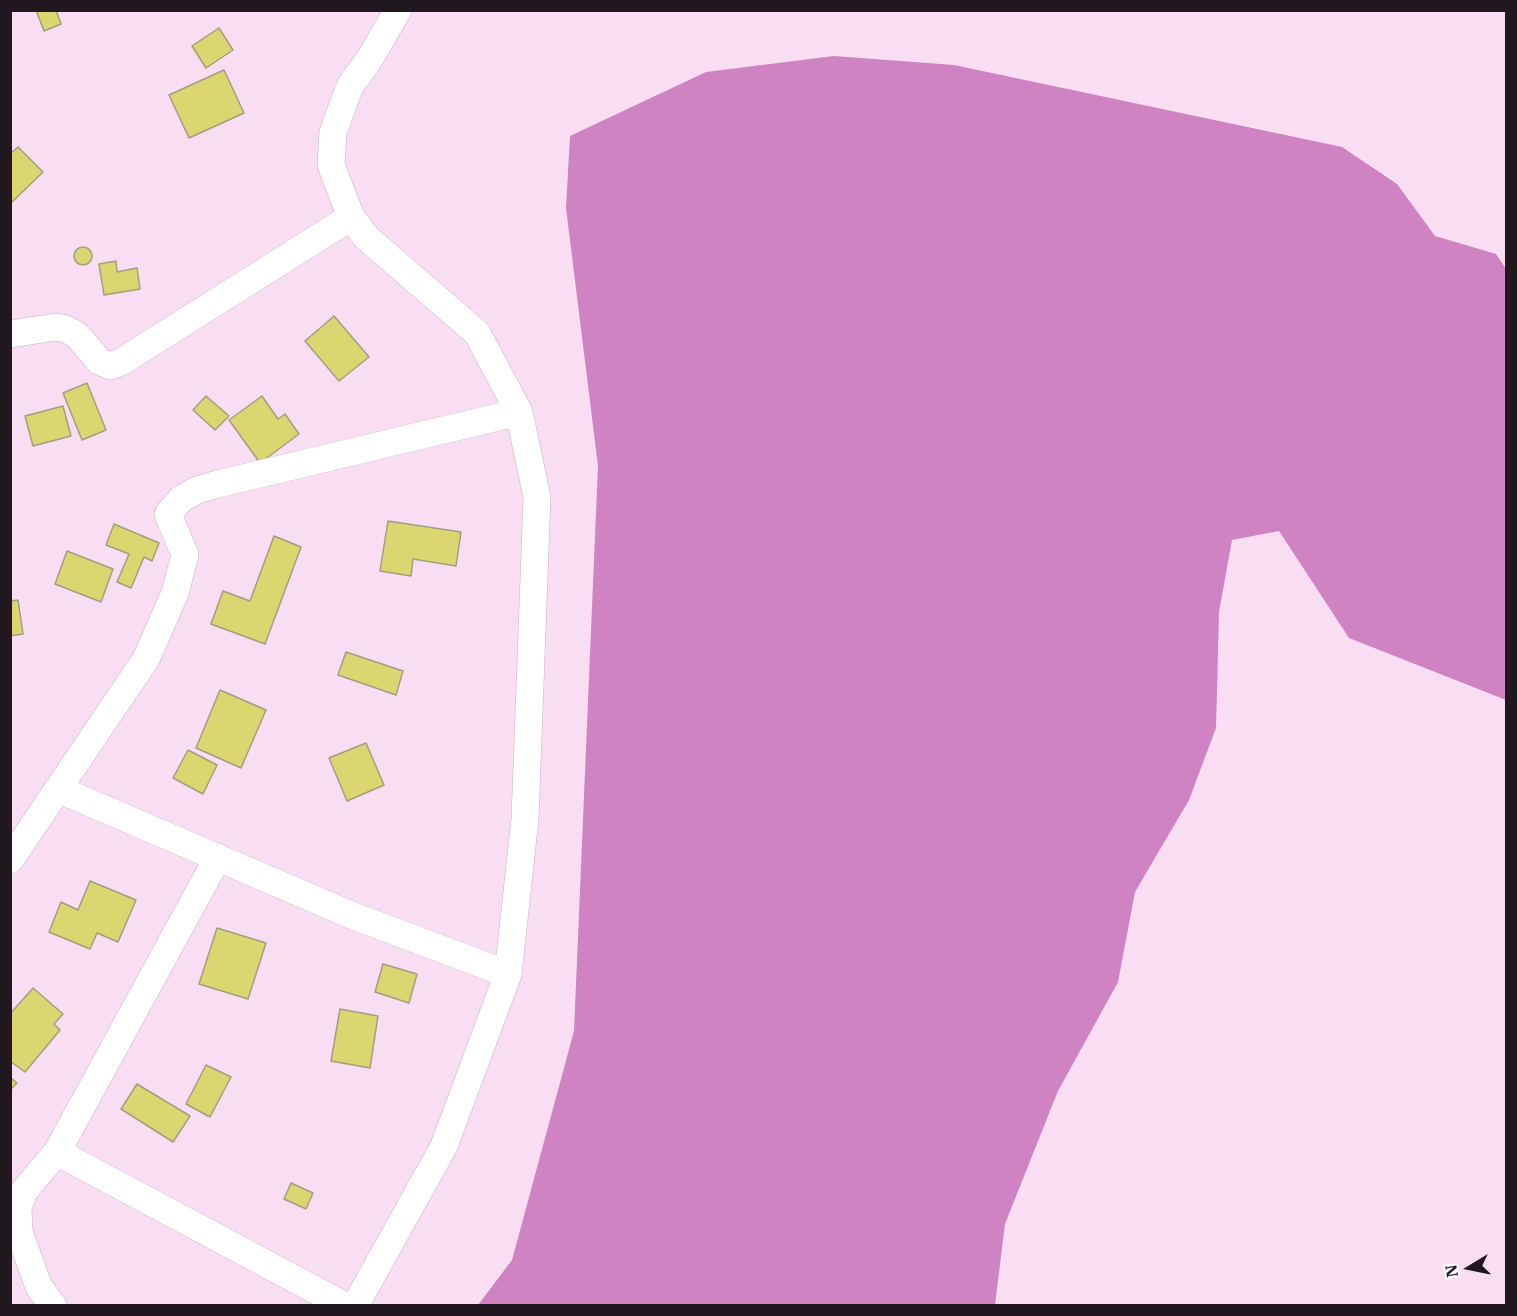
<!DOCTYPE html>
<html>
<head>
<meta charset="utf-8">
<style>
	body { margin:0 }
	#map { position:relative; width:1517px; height:1316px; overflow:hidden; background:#f9ddf3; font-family:"IBM Plex Serif",serif }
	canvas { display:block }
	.frame { position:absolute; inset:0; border:12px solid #21171f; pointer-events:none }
	.north { position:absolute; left:1439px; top:1238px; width:60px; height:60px; -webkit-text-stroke:4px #fff; paint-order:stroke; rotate:260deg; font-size:16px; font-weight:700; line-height:24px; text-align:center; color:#21171f }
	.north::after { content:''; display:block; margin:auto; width:21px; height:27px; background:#21171f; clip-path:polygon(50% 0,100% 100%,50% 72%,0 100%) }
</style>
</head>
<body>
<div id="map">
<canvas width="1517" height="1316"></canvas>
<div class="frame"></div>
<div class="north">N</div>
</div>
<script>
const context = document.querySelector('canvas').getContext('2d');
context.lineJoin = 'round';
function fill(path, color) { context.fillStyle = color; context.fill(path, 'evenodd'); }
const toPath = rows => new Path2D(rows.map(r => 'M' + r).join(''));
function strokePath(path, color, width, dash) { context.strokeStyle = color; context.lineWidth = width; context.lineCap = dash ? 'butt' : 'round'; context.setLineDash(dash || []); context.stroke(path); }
fill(toPath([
	[834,56,954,65,1342,147,1397,184,1435,236,1496,254,1506,269,1506,700,1349,638,1279,531,1232,540,1219,612,1216,728,1189,800,1135,892,1118,982,1058,1091,1005,1224,995,1305,478,1305,512,1260,574,1031,598,466,566,208,570,136,706,72]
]), '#cf83c2');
const building = toPath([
	[36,10,56,10,61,24,44,31,36,10],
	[219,28,233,50,206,68,192,46,219,28],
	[224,70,244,113,189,138,169,95,224,70],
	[18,147,43,172,10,204,10,154,18,147],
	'74 256a9 9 0 1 1 18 0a9 9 0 1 1-18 0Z',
	[116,261,117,272,137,268,140,289,104,295,99,264,116,261],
	[334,316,369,357,339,381,305,341,334,316],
	[87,383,106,430,82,440,63,393,87,383],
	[206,396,229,416,215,430,193,410,206,396],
	[262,396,278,419,285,414,299,434,260,463,229,420,262,396],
	[63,406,71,436,33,446,25,416,63,406],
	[388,521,461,532,456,566,413,559,411,576,380,571,388,521],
	[114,524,159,543,152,561,144,557,131,588,117,582,129,554,106,545,114,524],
	[274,536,301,547,265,644,211,624,223,591,250,601,274,536],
	[67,551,113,569,101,602,55,584,67,551],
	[18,600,23,634,10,636,10,601,18,600],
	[346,652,403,671,396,695,338,675,346,652],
	[220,690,266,710,241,768,196,748,220,690],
	[366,743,384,785,347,801,329,758,366,743],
	[188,750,217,765,203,794,173,778,188,750],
	[90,881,136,900,118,942,97,933,90,949,49,932,61,902,78,910,90,881],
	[217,928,266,943,248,999,199,984,217,928],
	[383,964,417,974,409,1003,375,992,383,964],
	[33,988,63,1014,54,1024,60,1030,25,1072,10,1061,10,1014,33,988],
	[340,1009,378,1016,370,1068,331,1061,340,1009],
	[206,1065,231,1077,210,1117,186,1104,206,1065],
	[10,1077,17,1083,10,1090,10,1077],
	[137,1084,190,1116,173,1142,121,1109,137,1084],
	[291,1183,313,1193,306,1209,284,1199,291,1183]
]);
fill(building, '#dcd671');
strokePath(building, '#a09f81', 1.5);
const street = toPath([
	[10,334,56,327,66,329,77,335,99,361,110,366,121,362,351,217],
	[58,789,351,915,508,974],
	[10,860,146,659,175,593,185,555,168,514,181,499,197,490,218,484,519,412],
	[57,1152,345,1306],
	[53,1306,39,1287,19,1232,18,1208,24,1191,57,1152,218,857],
	[355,1306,444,1146,508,974,525,819,537,497,519,412,477,333,367,238,351,217,331,165,333,132,350,86,369,60,398,10]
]);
strokePath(street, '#cbb0c5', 28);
strokePath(street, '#fff', 27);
</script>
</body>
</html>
